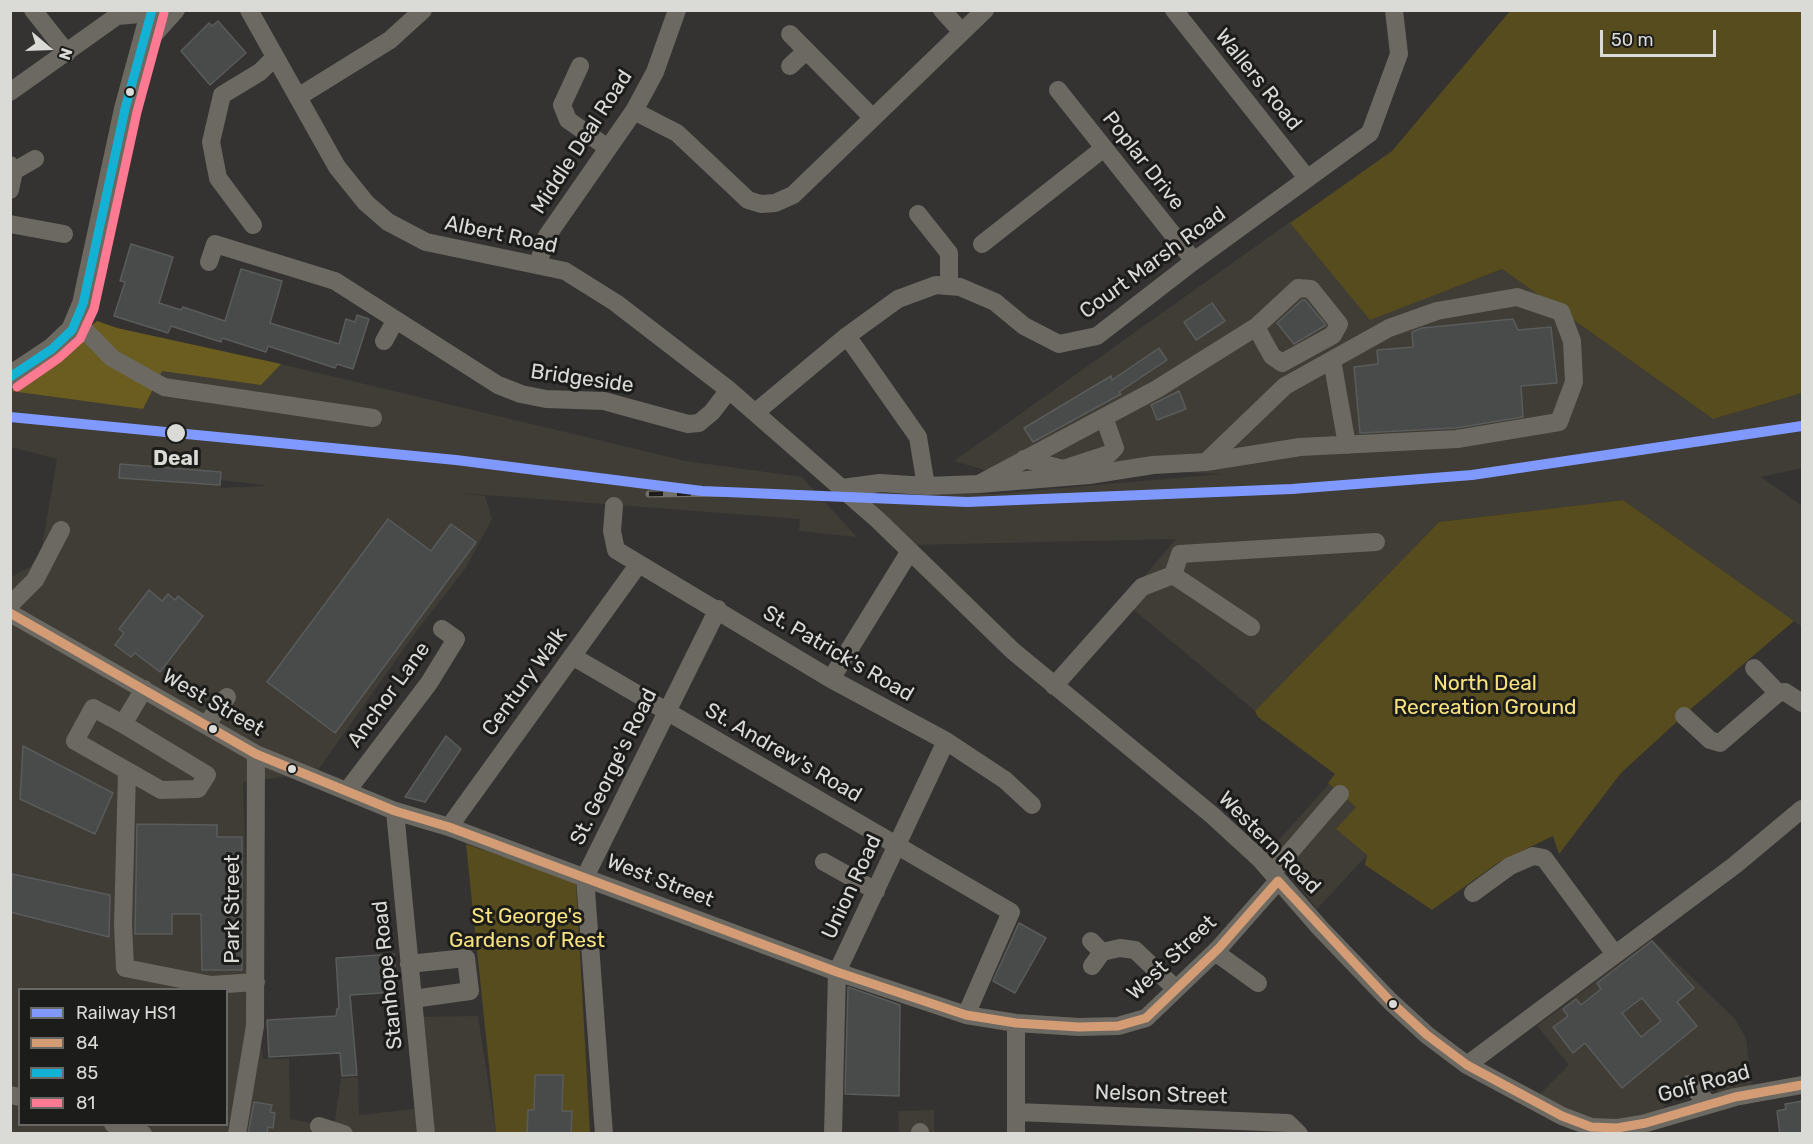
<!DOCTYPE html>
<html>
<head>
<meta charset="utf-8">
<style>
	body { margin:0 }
	#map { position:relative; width:1813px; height:1144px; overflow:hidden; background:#343332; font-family:Rubik,sans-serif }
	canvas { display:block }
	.frame { position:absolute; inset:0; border:12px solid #dadad7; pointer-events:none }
	.legend { position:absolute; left:18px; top:988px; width:210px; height:138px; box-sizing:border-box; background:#1c1c1a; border:2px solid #686866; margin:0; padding:8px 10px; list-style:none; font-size:18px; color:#dadad7 }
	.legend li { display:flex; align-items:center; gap:12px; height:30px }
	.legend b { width:30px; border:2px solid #686866 }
	.north { position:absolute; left:18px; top:18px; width:60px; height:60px; -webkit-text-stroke:4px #1c1c1a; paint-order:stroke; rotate:109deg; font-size:16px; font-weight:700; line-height:24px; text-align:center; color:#dadad7 }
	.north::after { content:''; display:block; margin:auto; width:21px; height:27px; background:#dadad7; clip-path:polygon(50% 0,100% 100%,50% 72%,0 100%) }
	.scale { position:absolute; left:1600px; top:30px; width:116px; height:27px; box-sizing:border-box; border:3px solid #dadad7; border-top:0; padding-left:8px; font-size:18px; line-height:21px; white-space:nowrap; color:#dadad7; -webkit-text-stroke:4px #1c1c1a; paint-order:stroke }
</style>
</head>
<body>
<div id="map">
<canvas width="1813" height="1144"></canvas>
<div class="frame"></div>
<ul class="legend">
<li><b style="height:8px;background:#8099ff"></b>Railway HS1</li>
<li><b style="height:8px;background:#d39c74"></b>84</li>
<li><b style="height:8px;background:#13b2d5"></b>85</li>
<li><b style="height:8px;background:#fe7a93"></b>81</li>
</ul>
<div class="north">N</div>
<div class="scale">50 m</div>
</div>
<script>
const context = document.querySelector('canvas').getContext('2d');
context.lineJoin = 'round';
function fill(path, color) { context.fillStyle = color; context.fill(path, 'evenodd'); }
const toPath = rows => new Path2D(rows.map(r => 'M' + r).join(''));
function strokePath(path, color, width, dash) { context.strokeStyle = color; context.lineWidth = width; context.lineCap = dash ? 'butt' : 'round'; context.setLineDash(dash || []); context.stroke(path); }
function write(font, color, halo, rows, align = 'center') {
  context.font = font + ' Rubik,sans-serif'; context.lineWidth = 6; context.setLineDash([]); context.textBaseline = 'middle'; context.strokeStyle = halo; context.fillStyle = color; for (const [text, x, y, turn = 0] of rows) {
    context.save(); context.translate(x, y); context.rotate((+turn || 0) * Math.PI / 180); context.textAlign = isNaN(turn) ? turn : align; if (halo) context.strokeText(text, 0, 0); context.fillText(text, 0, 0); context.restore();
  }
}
fill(toPath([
	[1290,222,1370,319,1502,269,1713,419,1802,393,1802,468,1761,477,1802,506,1802,627,1623,500,1439,522,1255,711,1123,601,1176,539,912,545,852,493,995,494,1222,474,1086,468,1005,476,954,461],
	[97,321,117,328,281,364,686,461,802,477,857,537,799,531,800,519,460,493,485,496,492,519,465,569,415,633,316,773,243,782,249,974,263,1059,289,1059,290,1119,334,1127,341,1078,358,1077,359,1115,422,1108,415,1017,478,1016,496,1133,11,1134,11,577,30,567,41,553,57,459,11,447,11,390],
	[221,480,264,485,264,486,221,488],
	[20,990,226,990,226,1124,20,1124],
	[1329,784,1356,807,1337,829,1367,855,1317,909,1270,850],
	[1652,939,1735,1019,1746,1038,1752,1087,1723,1095,1699,1079,1679,1089,1658,1113,1647,1117,1592,1121,1535,1099,1569,1065,1537,1026],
	[934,1110,934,1133,899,1133,898,1111]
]), '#3f3d35');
fill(toPath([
	[1510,11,1802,11,1802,393,1713,419,1502,269,1370,320,1290,223,1392,151],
	[1623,500,1794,621,1693,707,1621,773,1559,854,1553,836,1499,862,1432,910,1365,865,1367,855,1336,829,1356,807,1328,783,1335,774,1258,717,1255,711,1439,522],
	[466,844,576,882,590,1133,496,1133]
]), '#564c1d');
fill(toPath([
	[97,321,117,328,281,364,261,385,162,371,143,409,11,391]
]), '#6a5d1f');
const building = toPath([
	[218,21,246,53,210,85,181,51,209,23,212,26,218,21],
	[131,244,173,257,159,303,181,310,183,307,225,321,241,269,282,281,270,323,339,344,346,319,355,322,357,315,369,319,353,369,337,364,335,368,268,346,266,352,222,338,221,342,171,326,168,333,114,316,125,282,120,281,131,244],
	[1302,300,1305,300,1326,325,1294,344,1277,323,1302,300],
	[1212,303,1225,321,1196,340,1184,322,1212,303],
	[1513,319,1518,330,1551,327,1557,383,1521,386,1523,417,1456,428,1360,433,1354,367,1378,364,1377,350,1413,347,1412,332,1422,328,1513,319],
	[1159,348,1167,360,1119,392,1121,394,1033,442,1024,428,1111,376,1112,380,1159,348],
	[1179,391,1186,409,1157,420,1151,405,1179,391],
	[120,464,221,472,220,485,119,478,120,464],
	[388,519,431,551,451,524,476,542,335,733,267,682,388,519],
	[149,590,162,601,168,594,175,600,178,596,203,616,160,672,135,653,131,657,115,645,124,633,119,629,149,590],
	[446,736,461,749,425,802,405,797,446,736],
	[23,746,113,793,95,834,20,799,23,746],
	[137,824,217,825,217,837,242,837,242,970,202,970,201,914,172,914,172,934,135,934,137,824],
	[12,874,110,895,109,937,10,912,12,874],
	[1019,923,1046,938,1015,993,993,981,1019,923],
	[1652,941,1694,988,1677,1002,1697,1026,1622,1088,1585,1043,1573,1053,1553,1027,1568,1016,1563,1009,1576,999,1581,1005,1601,989,1597,983,1652,941],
	[1642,998,1661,1021,1641,1037,1622,1013,1642,998],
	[394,954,397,992,350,995,357,1075,342,1076,340,1053,269,1057,267,1020,336,1016,337,1009,339,1008,336,958,394,954],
	[848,987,900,1005,899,1096,845,1094,848,987],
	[535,1075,563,1075,562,1111,572,1111,571,1134,527,1134,528,1110,534,1110,535,1075],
	[1803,1101,1803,1134,1780,1134,1777,1111,1786,1109,1785,1104,1803,1101],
	[254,1102,272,1105,270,1112,275,1113,273,1128,268,1127,267,1134,248,1134,254,1102]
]);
fill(building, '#494a4a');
strokePath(building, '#5a5b5b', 1.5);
strokePath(toPath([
	[33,10,67,53],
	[249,10,337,167,366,203,388,222,426,242,565,271,616,303,729,390,878,520,1013,651,1212,815,1260,859,1320,928,1390,1001,1427,1035,1467,1065,1562,1116,1591,1127,1617,1128,1646,1123,1735,1097,1802,1085],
	[942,10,962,32],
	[1174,10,1307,178],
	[790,34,873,118],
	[141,49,176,10],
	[580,66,562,105,568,120,608,148],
	[790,66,806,51],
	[1058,90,1194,261],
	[10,92,117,16,152,13],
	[298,97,390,40,423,10],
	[634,111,677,133,748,200,761,204,775,203,793,195,985,10],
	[10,165,14,171,10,190],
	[14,171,35,159],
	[918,214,949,253,949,286],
	[10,224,64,234],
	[253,225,218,178,211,142,222,95,260,72,275,57],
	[982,244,1104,148],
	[209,262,215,244,335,281,498,385,521,394,546,399,604,401,688,424,699,423,712,412,729,390],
	[538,264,547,236,634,111,655,72,677,10],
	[76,321,112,358,164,387,373,418],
	[847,336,918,437,926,486],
	[384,341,395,321],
	[1332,360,1347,445],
	[756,412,847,336,898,299,936,285,960,287,995,302,1024,326,1059,344,1097,336,1194,261,1370,133,1399,54,1394,10],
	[1024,459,1063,469,1109,454,1115,448,1104,417],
	[979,484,1089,475,1153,465,1206,462,1300,447,1457,439,1559,422,1574,382,1572,341,1561,312,1517,297,1437,311,1389,328,1285,386,1206,462],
	[842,488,880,483,926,486,979,484,1157,389,1256,327,1298,288,1311,289,1339,324,1333,335,1282,363,1272,356,1256,327],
	[614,506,612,531,616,550,831,679,946,741,1005,780,1032,805],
	[1173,575,1180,554,1376,542],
	[10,605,35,580,61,530],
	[10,613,256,754,395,811,449,827,837,972,966,1015,1016,1023,1079,1027,1118,1026,1146,1018,1219,948,1278,881],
	[572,656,1011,912,966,1015],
	[1754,668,1778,693],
	[831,679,910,551],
	[1054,686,1142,587,1173,575,1251,627],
	[1684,716,1710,740,1720,743,1778,693,1785,692,1802,703],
	[123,724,93,708,75,741,161,790,198,789,207,775,123,724,144,689],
	[206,725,227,697],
	[127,772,123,925,125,968,211,985,256,982],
	[347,791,429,683,456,639,442,629],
	[395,811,426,1134],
	[449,827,638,565],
	[824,862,876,891],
	[1272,873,1340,794],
	[1473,893,1510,866,1533,856,1544,858,1614,953],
	[1091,941,1102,952,1092,966],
	[1102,952,1120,948,1135,950,1176,989],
	[1215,952,1258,983],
	[409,964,466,958,470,991,413,999],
	[1016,1023,1016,1134],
	[1467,1065,1735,865,1802,809],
	[1689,1084,1709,1104],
	[10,1095,20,1097],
	[1017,1112,1288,1123,1299,1134],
	[113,1124,143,1134],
	[319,1126,344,1134],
	[237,1134,255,1026,256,754],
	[604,1134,585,877,718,609],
	[833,1134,837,972,946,741],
	[920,1134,920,1132]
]), '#6b6961', 18);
strokePath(toPath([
	[10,377,52,349,72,330,83,304,125,109,152,10]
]), '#6b6960', 22);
const rail = toPath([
	[649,494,742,493]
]);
strokePath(rail, '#706f6a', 7);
strokePath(rail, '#1c1c1a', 4.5, [14]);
strokePath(toPath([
	[10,613,256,754,395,811,449,827,837,972,966,1015,1016,1023,1079,1027,1118,1026,1146,1018,1219,948,1278,881,1390,1001,1427,1035,1467,1065,1562,1116,1591,1127,1617,1128,1646,1123,1735,1097,1802,1085]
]), '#d39c74', 9);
strokePath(toPath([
	[10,377,52,349,72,330,83,304,125,109,152,10]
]), '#13b2d5', 9);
strokePath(toPath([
	[17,387,59,358,80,339,94,309,137,112,164,13]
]), '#fe7a93', 9);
strokePath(toPath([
	[10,417,456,460,702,491,967,502,1292,489,1472,475,1802,426]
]), '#8099ff', 10);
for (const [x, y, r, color] of [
	[130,92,5,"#dadad7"],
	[176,433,10,"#dadad7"],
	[213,729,5,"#dadad7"],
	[292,769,5,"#dadad7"],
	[1393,1004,5,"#dadad7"]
]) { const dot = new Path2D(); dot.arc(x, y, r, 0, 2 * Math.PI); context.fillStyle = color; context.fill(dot); strokePath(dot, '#1c1c1a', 2); }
write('21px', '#dadad7', '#1c1c1a', [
	["Wallers Road",1258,80,51],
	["Middle Deal Road",582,142,-57],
	["Poplar Drive",1143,161,52],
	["Albert Road",501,235,12],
	["Court Marsh Road",1153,263,-36],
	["Bridgeside",582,379,8],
	["St. Patrick's Road",838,654,30],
	["Century Walk",525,682,-54],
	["Anchor Lane",389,695,-54],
	["West Street",213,703,30],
	["St. Andrew's Road",783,753,30],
	["St. George's Road",614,767,-64],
	["Western Road",1269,843,45],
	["West Street",660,881,21],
	["Union Road",852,887,-65],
	["Park Street",233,909,-90],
	["West Street",1172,958,-43],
	["Stanhope Road",388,975,-96],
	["Golf Road",1704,1084,-15],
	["Nelson Street",1161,1095,2]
]);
write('bold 21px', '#dadad7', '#1c1c1a', [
	["Deal",176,459]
]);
write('21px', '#f7e27f', '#1c1c1a', [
	["North Deal",1485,684],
	["Recreation Ground",1485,708],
	["St George's",527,917],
	["Gardens of Rest",527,941]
]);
</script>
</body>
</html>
